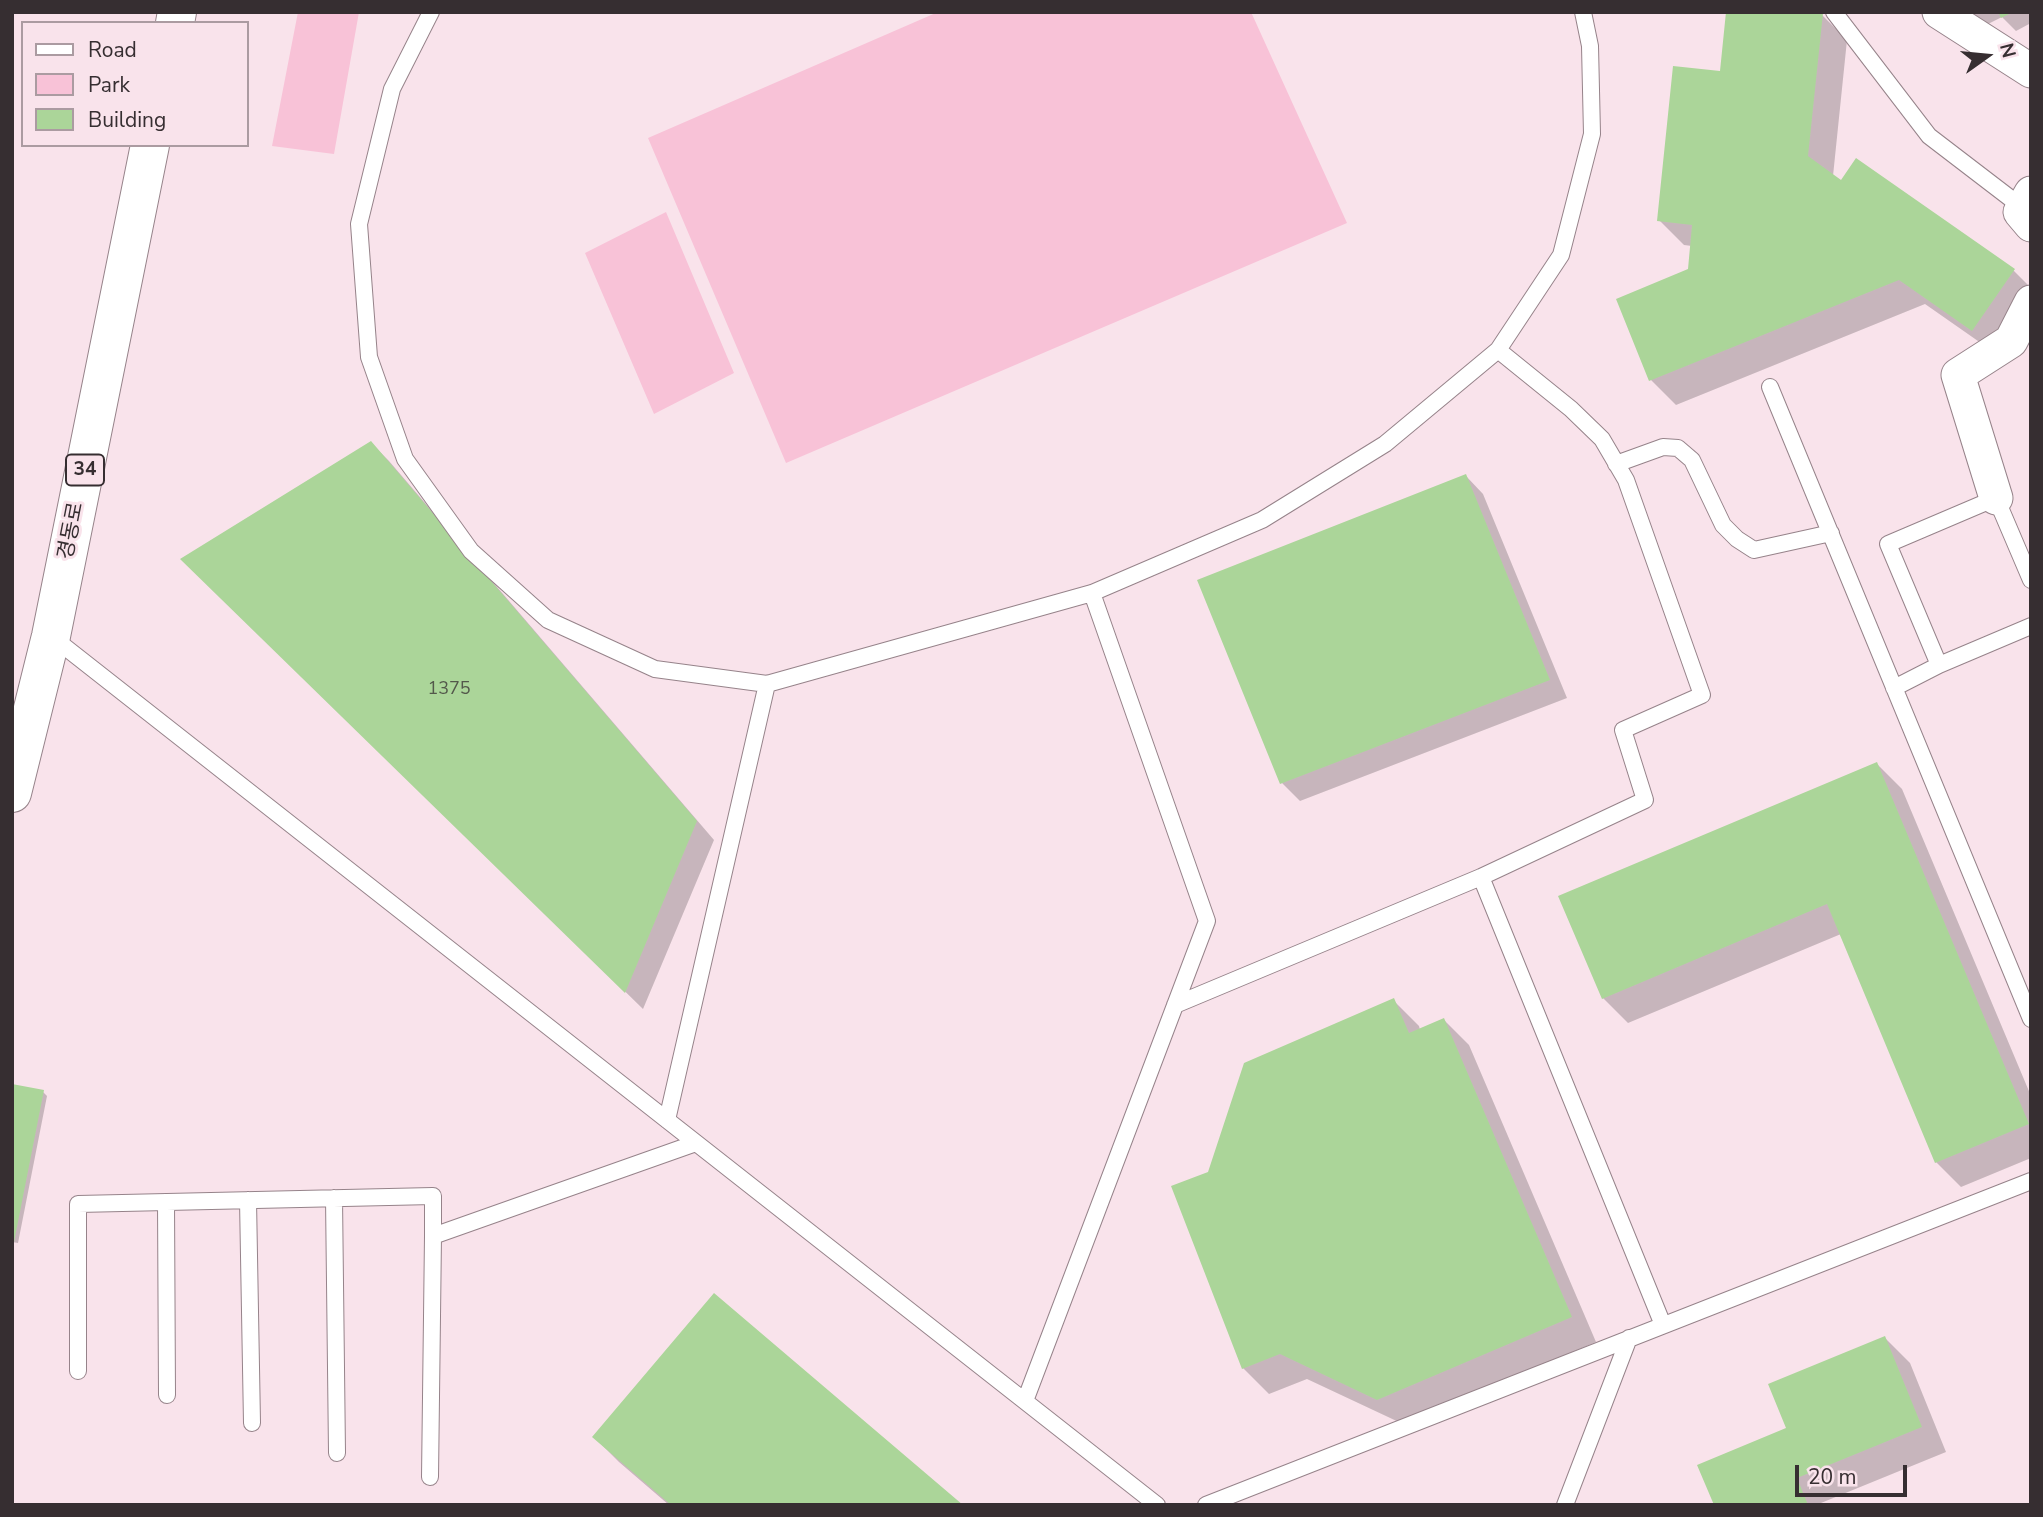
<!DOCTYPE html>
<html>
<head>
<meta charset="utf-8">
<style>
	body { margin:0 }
	#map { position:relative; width:2043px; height:1517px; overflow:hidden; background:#f9e3eb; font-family:"Nunito Sans",sans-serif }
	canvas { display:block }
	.frame { position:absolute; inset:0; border:14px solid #362e31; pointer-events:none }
	.legend { position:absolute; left:21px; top:21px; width:228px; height:126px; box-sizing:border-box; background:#f9e3eb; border:2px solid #ab9ba1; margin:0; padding:9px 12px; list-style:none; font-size:21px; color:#362e31 }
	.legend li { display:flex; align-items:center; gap:14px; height:35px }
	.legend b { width:35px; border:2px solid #ab9ba1 }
	.north { position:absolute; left:1952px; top:21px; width:70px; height:70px; -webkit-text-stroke:5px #f9e3eb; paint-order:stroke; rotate:75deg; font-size:19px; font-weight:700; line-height:28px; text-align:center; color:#362e31 }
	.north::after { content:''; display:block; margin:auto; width:24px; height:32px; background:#362e31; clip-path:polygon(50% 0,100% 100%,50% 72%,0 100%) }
	.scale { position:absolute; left:1795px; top:1465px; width:112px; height:32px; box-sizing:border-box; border:4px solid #362e31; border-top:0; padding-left:9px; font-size:21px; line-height:24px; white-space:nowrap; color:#362e31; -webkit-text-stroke:5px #f9e3eb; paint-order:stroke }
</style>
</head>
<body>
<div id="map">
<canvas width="2043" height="1517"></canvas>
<div class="frame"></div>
<ul class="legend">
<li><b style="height:9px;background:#fff"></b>Road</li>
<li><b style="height:19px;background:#f8c2d7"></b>Park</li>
<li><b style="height:19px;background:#abd599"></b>Building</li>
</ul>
<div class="north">N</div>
<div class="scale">20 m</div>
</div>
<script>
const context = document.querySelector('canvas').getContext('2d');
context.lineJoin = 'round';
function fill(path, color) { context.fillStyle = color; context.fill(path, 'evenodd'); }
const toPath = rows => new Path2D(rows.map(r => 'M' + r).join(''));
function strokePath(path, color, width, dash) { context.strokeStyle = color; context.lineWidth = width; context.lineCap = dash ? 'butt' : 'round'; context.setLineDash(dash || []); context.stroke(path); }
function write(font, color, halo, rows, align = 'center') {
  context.font = font + ' "Nunito Sans","Noto Sans KR",sans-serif'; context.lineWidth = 6; context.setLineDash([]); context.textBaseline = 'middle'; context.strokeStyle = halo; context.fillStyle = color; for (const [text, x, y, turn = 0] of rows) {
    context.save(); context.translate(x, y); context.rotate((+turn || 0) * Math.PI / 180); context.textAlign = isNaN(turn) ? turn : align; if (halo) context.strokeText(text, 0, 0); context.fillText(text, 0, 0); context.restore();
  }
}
fill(toPath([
	[298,12,359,12,334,154,272,146],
	[938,12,1251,12,1347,223,786,463,648,138],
	[666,212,734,373,654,414,585,253]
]), '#f8c2d7');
fill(toPath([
	[1728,12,1800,12,1822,15,1847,40,1833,176,2014,271,2031,288,1998,355,1925,304,1676,405,1651,380,1618,299,1690,270,1692,246,1684,245,1659,220,1722,73],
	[1963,12,2031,12,2031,23,2016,31,2002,17,1978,29],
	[371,443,389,461,714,840,643,1009,183,559],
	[1466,476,1483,494,1567,698,1300,801,1282,783],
	[1877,764,1902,789,2031,1096,2031,1158,1961,1187,1936,1162,1841,934,1628,1023,1603,998],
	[1393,1000,1419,1026,1420,1030,1444,1020,1469,1045,1596,1342,1403,1424,1307,1379,1269,1394,1243,1368,1173,1187,1210,1173],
	[43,1092,47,1096,18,1243,12,1242],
	[1885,1338,1910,1363,1946,1452,1821,1503,1822,1505,1716,1505,1788,1429],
	[594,1437,960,1505,669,1505,619,1462]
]), '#0003');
fill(toPath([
	[1726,12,1823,13,1808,156,1841,180,1856,158,2015,269,1972,331,1899,280,1649,381,1616,299,1688,269,1692,225,1657,221,1673,66,1720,71],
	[1998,12,2013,12,2001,18],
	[371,441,697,821,625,993,180,559],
	[1466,474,1550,680,1280,784,1197,580],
	[1877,762,2029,1124,1935,1163,1827,904,1602,999,1558,896],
	[1394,998,1409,1033,1444,1018,1572,1317,1377,1400,1280,1354,1242,1369,1171,1186,1208,1172,1244,1063],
	[12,1084,44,1090,14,1242,12,1242],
	[714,1293,963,1505,671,1505,592,1437],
	[1885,1336,1922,1427,1797,1478,1808,1505,1714,1505,1697,1465,1786,1428,1768,1384]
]), '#abd599');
const lane = toPath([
	[431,12,392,89,359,224,369,357,405,459,471,551,548,620,655,669,767,684,1092,593,1262,520,1385,444,1498,350,1561,255,1592,134,1590,46,1583,12],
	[1834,12,1929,136,2023,208],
	[1770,387,2031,1019],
	[1616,464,1663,447,1678,448,1692,460,1723,525,1737,539,1754,550,1831,533],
	[2031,580,1996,498,1888,544,1939,665,2031,626],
	[51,636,1157,1505],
	[1894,688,1939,665],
	[1481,877,1663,1325],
	[1175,1005,1481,877,1645,800,1623,730,1702,695,1626,480,1602,439,1571,409,1498,350],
	[667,1120,767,684],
	[334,1198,337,1453],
	[248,1200,252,1423],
	[166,1202,167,1395],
	[78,1371,78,1204,433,1196,433,1236,696,1143],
	[1025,1401,1207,921,1092,593],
	[430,1477,433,1236],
	[1206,1505,2031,1181],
	[1565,1505,1629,1338]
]);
const street = toPath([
	[1939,12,2031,71],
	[2031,193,2020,212,2031,225],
	[1996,498,1958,375,2011,341,2031,302]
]);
const primary = toPath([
	[175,23,177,12],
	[12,793,51,636,150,145]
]);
strokePath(lane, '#96838a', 18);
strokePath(street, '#96838a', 35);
strokePath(primary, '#96838a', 40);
strokePath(lane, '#fff', 16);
strokePath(street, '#fff', 33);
strokePath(primary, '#fff', 38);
write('18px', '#53584b', null, [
	["1375",449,690]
]);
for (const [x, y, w] of [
	[85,470,38]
]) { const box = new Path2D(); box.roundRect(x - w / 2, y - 15.5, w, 31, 5); context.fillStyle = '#f9e3eb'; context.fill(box); strokePath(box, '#362e31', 2); }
write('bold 19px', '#362e31', null, [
	["34",85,470]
]);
write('21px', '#362e31', '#f9e3eb', [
	["경동로",72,531,-79]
]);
</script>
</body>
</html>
